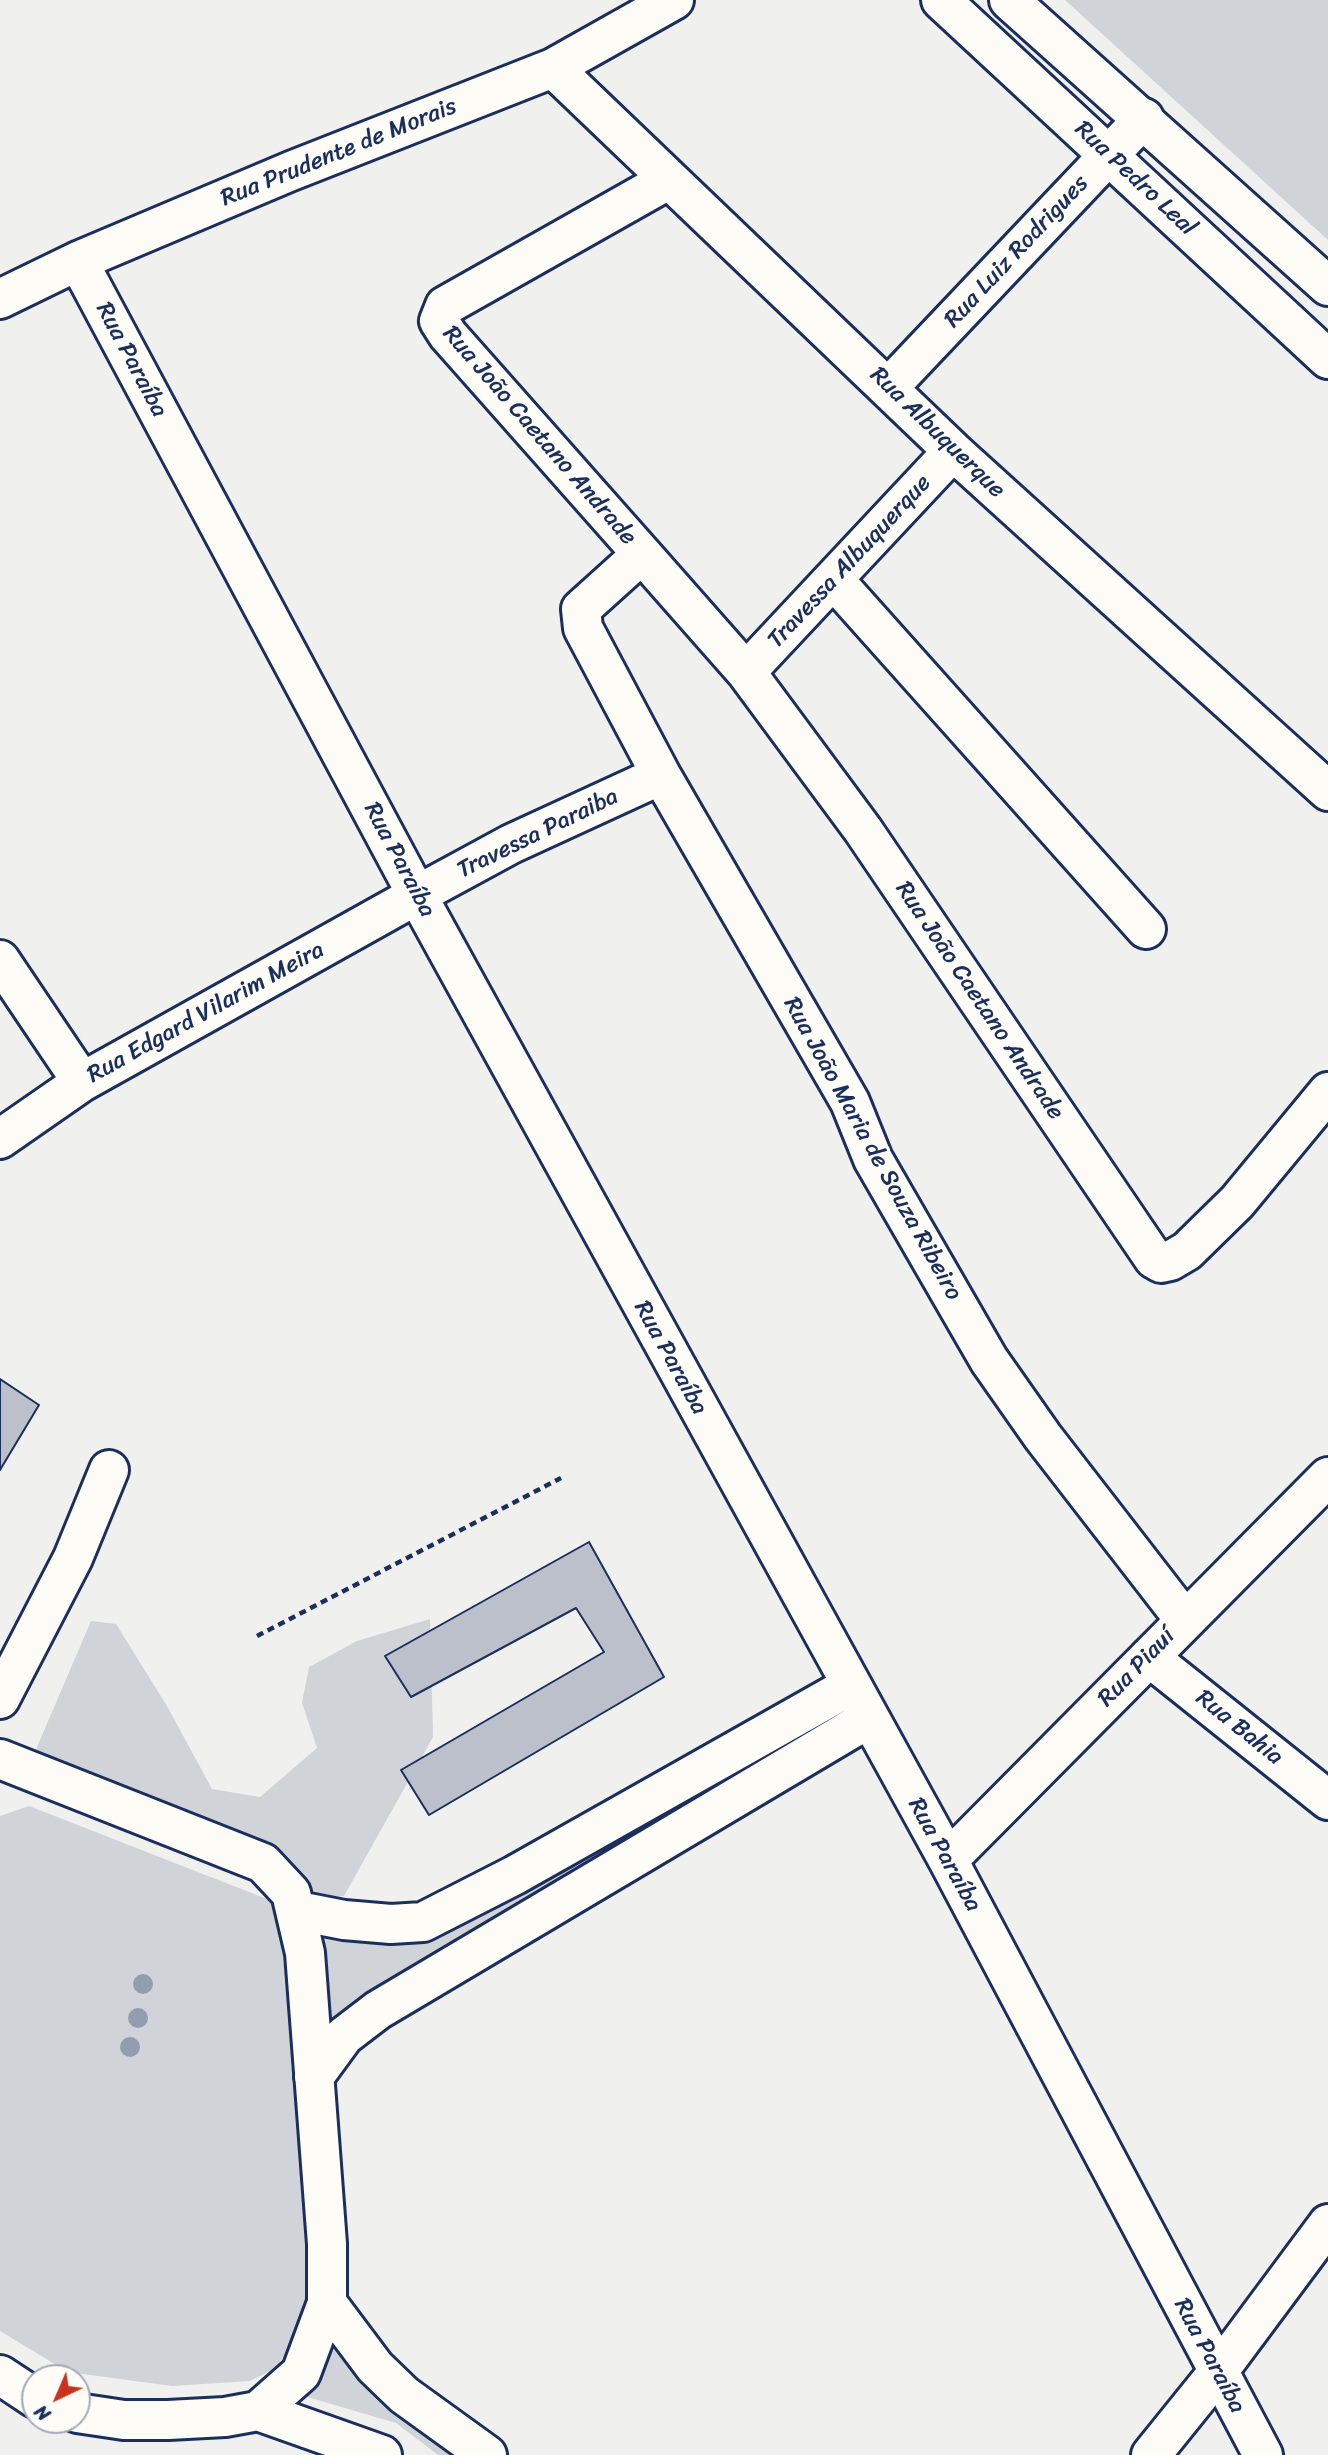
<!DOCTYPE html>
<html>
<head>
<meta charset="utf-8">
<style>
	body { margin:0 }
	#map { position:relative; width:1328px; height:2455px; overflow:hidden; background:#f0f0ee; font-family:Sriracha,sans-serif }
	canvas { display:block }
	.north { position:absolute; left:21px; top:2364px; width:70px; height:70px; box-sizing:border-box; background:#fdfcf7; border:2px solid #a3aaba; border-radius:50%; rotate:224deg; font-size:19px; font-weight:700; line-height:28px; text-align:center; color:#1b2f5e }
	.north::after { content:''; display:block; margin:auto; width:24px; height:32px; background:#c8321e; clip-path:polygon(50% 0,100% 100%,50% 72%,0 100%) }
</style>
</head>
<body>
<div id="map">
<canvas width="1328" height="2455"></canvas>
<div class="north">N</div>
</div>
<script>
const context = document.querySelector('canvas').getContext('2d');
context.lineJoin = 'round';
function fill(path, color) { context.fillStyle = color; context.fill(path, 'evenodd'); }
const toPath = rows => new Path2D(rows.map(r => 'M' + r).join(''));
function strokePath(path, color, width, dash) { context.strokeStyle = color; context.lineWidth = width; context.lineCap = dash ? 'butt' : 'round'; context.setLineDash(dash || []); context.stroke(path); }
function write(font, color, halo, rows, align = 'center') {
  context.font = font + ' Sriracha,sans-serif'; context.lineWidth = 6; context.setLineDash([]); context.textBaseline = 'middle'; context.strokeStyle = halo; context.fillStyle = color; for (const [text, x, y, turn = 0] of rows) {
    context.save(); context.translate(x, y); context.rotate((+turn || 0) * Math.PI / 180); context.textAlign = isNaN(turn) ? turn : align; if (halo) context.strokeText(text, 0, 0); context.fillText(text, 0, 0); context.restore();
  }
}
fill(toPath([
	[1065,0,1328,0,1328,240],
	[430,1619,433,1737,344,1896,315,1899,36,1763,37,1747,91,1621,116,1624,167,1706,212,1789,260,1797,317,1748,302,1703,309,1667,357,1641],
	[847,1699,851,1721,320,2045,315,1929,415,1938],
	[29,1806,267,1899,291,1925,318,2267,296,2337,276,2368,250,2381,172,2386,68,2372,0,2331,0,1816],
	[336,2306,379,2360,503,2455,438,2455,396,2423,304,2396]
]), '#d0d3d8');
const building = toPath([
	[0,1379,39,1405,0,1470,0,1379],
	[589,1542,664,1677,429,1815,401,1770,604,1652,576,1608,411,1697,385,1656,589,1542]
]);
fill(building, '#bbc0ca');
strokePath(building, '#1b2f5e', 2);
const minor = toPath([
	[553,68,953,451,1328,791],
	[78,261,417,895,948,1860,1263,2455],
	[0,299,78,261,291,171,553,68,674,0],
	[889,387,1144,118],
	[642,554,448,335,439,321,445,306,668,180],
	[834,580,1146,929],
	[746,672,953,451],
	[0,960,82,1082],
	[0,1139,82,1082,417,895,511,844,661,775],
	[1184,1619,1043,1437,989,1360,873,1159,850,1102,661,775,583,628,581,609,642,554,746,672,863,830,1154,1259,1161,1263,1170,1261,1187,1251,1237,1202,1328,1092],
	[1149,1657,1328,1800],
	[0,1699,73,1558,109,1470],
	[0,1759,263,1863,291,1893,305,1953,327,2244,327,2303,301,2373,258,2411,225,2417,168,2420,124,2420,77,2413],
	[948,1860,1328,1477],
	[298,1911,344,1920,391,1924,423,1922,515,1875,850,1686],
	[314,2077,344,2036,378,2010,868,1719],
	[327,2303,375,2367,404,2395,487,2455],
	[0,2375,35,2398],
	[258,2411,382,2455]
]);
const major = toPath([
	[941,0,1328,359],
	[1009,0,1328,286],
	[1151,2455,1218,2372,1328,2224]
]);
strokePath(minor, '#1b2f5e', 44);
strokePath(major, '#1b2f5e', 44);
strokePath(toPath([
	[257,1636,561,1478]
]), '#1b2f5e', 4.5, [7, 5]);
strokePath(minor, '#fdfcf7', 38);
strokePath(major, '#fdfcf7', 38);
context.fillStyle = '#949caf';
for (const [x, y] of [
	[143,1984],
	[138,2018],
	[130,2047]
]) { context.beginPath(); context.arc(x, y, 10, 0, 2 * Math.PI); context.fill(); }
write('24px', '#1b2f5e', '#fdfcf7', [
	["Rua Prudente de Morais",339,153,-22],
	["Rua Pedro Leal",1135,179,43],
	["Rua Luiz Rodrigues",1017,252,-47],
	["Rua Paraíba",131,360,62],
	["Rua Albuquerque",937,433,44],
	["Rua João Caetano Andrade",539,436,49],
	["Travessa Albuquerque",850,562,-47],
	["Travessa Paraiba",538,834,-26],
	["Rua Paraíba",399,860,62],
	["Rua João Caetano Andrade",979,1001,56],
	["Rua Edgard Vilarim Meira",206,1013,-29],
	["Rua João Maria de Souza Ribeiro",872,1149,61],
	["Rua Paraíba",670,1358,61],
	["Rua Piauí",1137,1668,-46],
	["Rua Bahia",1239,1728,39],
	["Rua Paraíba",944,1855,61],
	["Rua Paraíba",1209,2356,62]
]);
</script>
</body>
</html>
